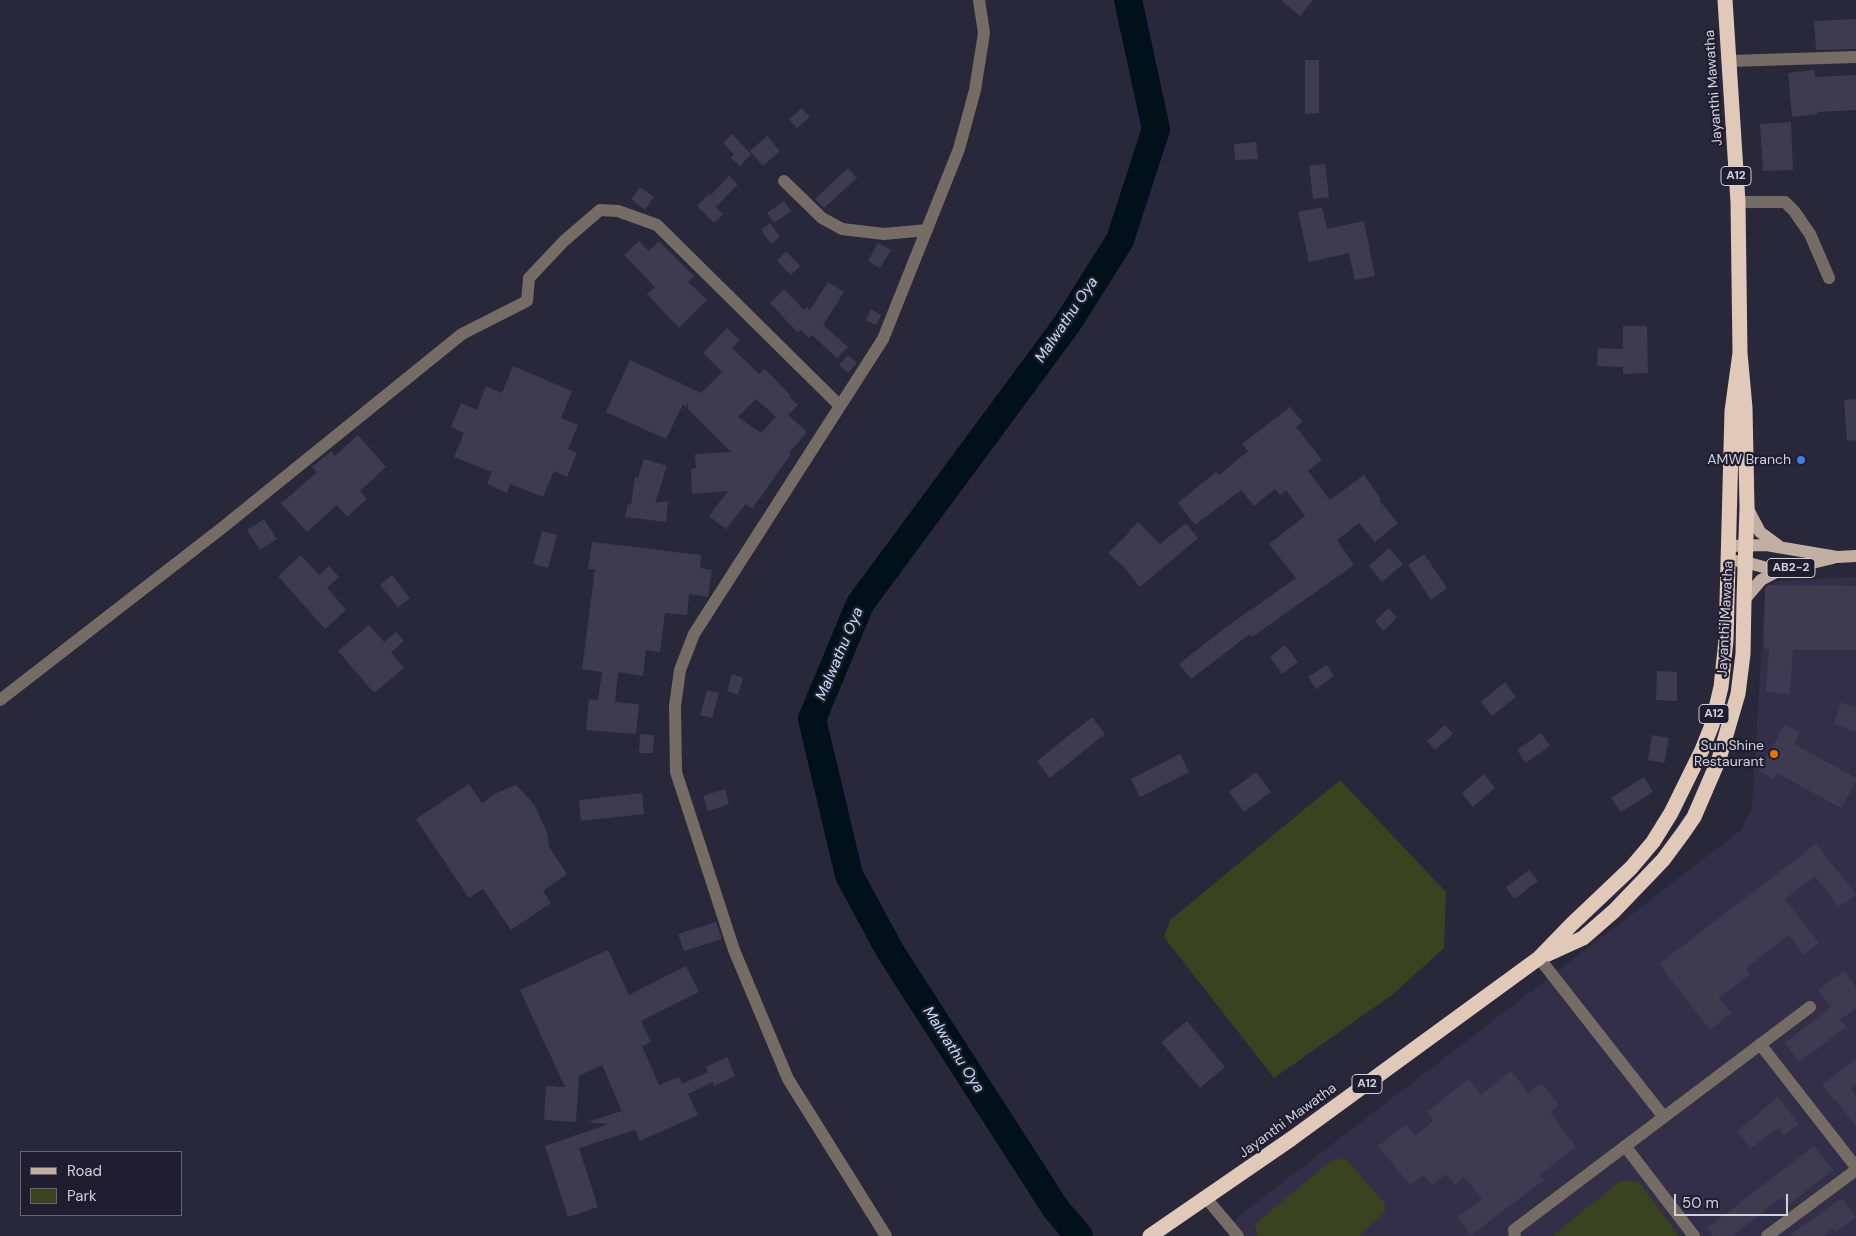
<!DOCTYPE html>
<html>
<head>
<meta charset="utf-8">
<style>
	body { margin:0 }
	#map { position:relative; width:1856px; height:1236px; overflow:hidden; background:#29273a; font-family:"DM Sans",sans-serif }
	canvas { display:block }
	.legend { position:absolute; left:20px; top:1151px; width:162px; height:65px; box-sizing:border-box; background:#201d30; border:1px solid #676575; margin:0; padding:6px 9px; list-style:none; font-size:15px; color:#d1d0dc }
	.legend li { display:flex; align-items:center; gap:10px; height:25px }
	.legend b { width:25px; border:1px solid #676575 }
	.scale { position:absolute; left:1674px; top:1194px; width:114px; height:22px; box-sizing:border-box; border:2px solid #d1d0dc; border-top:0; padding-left:6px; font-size:15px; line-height:18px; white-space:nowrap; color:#d1d0dc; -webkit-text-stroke:4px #201d30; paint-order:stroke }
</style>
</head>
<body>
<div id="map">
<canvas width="1856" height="1236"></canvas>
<ul class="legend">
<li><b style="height:6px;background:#c3afa2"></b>Road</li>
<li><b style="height:14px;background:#394320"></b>Park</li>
</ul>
<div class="scale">50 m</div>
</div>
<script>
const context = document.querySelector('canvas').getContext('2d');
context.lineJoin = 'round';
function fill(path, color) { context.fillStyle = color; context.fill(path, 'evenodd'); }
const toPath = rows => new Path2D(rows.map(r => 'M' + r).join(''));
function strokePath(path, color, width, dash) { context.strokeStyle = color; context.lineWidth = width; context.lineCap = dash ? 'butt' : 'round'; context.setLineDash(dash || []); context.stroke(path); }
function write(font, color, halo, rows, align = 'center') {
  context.font = font + ' "DM Sans",sans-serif'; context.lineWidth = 4.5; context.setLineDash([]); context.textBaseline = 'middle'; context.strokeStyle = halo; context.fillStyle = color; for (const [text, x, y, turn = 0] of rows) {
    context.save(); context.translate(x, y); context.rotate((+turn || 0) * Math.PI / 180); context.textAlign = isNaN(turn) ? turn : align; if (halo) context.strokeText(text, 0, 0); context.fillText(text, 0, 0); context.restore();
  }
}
fill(toPath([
	[1856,577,1856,1236,1679,1236,1639,1182,1621,1180,1552,1236,1359,1236,1385,1212,1255,1223,1257,1236,1245,1236,1231,1222,1741,830,1752,808,1765,592,1775,581]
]), '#332f49');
fill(toPath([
	[1340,780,1446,892,1444,948,1392,995,1274,1078,1164,937,1170,920],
	[1346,1159,1385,1204,1385,1212,1359,1236,1257,1236,1255,1224,1332,1160],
	[1621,1180,1639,1182,1679,1236,1552,1236]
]), '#394320');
strokePath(toPath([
	[1079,1236,1056,1209,890,951,849,875,812,719,860,604,1067,324,1120,240,1156,129,1128,0]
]), '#01111a', 28);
fill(toPath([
	[1281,0,1313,0,1300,16],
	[1856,19,1856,49,1816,50,1814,21],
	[1305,60,1319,60,1319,113,1305,114],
	[1814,70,1815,77,1856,75,1856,110,1817,112,1818,114,1792,117,1788,73],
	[802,108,810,117,797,128,789,119],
	[1791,122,1793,170,1763,171,1760,124],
	[732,134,751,154,740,166,731,158,734,154,723,143],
	[767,136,780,151,763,166,750,151],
	[1256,142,1258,159,1235,160,1234,144],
	[1325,164,1329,197,1313,199,1309,166],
	[848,168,857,178,824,208,815,199],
	[729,176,738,184,716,207,723,214,714,223,697,206,709,194,710,196],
	[640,187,654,197,645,210,631,199],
	[784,201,791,211,774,223,767,213],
	[1322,207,1327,229,1364,221,1375,276,1355,280,1349,253,1309,262,1298,212],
	[770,223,780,237,771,244,761,230],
	[639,241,649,251,659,241,694,276,688,282,707,300,679,328,647,294,655,287,624,255],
	[878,243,891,250,880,268,868,261],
	[786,251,800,266,791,275,777,261],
	[828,282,844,292,823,325,848,347,837,358,812,335,809,338,801,330,798,333,770,303,784,289,804,310,807,307,810,310],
	[871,309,881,315,876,325,866,320],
	[1623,326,1647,326,1648,373,1623,374,1623,367,1597,366,1598,348,1623,349],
	[727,328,740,340,732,348,759,374,765,369,791,396,790,398,798,405,788,415,807,432,789,453,791,454,752,509,746,504,726,529,709,516,728,491,692,494,691,469,696,468,695,454,731,452,688,409,688,401,686,407,683,404,666,439,606,412,630,360,701,393,722,372,703,353],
	[756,399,776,417,761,433,738,417],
	[848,355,857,363,848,373,839,365],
	[513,366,572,391,561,418,578,425,568,449,577,453,567,477,554,471,543,497,510,484,507,493,487,484,492,472,454,457,464,433,451,427,461,403,477,410,486,386,502,393],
	[1856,399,1856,440,1847,441,1844,400],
	[1290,407,1303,422,1296,427,1322,460,1308,471,1330,500,1364,475,1381,499,1379,500,1398,523,1375,542,1359,523,1337,540,1354,565,1252,637,1250,634,1191,679,1179,664,1225,628,1296,578,1269,544,1305,516,1286,490,1280,495,1275,489,1254,506,1241,490,1195,525,1178,503,1216,472,1219,475,1248,451,1242,444],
	[358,435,386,467,360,491,367,499,347,517,337,505,307,532,280,502,283,502,317,472,312,467,331,451,335,456],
	[644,459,667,466,655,503,668,501,666,522,625,517,628,504,631,505,635,477,638,478],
	[264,519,277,539,260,550,247,530],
	[1138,522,1160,544,1186,523,1198,538,1140,587,1123,566,1108,553,1130,532,1129,531],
	[542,531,557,535,548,568,533,564],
	[592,542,701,555,700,568,712,570,708,597,689,594,687,615,665,613,660,652,646,650,643,676,618,672,615,702,639,704,636,734,586,730,589,699,598,700,602,672,582,669,595,569,588,569],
	[1389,548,1403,564,1382,582,1369,566],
	[1424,554,1447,588,1431,600,1408,565],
	[301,555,319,575,329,566,339,577,327,588,346,610,325,629,278,576],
	[392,575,410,598,398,607,380,585],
	[1769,585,1856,586,1856,650,1793,650,1790,694,1766,692,1769,649,1764,649,1765,588],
	[1389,608,1397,618,1383,631,1375,621],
	[369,625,384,642,396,632,404,641,391,652,404,668,374,693,338,651],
	[1285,645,1298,662,1282,674,1270,657],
	[1327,665,1334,676,1316,689,1308,677],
	[1657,671,1677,672,1677,701,1656,700],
	[732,674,743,678,738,695,727,691],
	[1505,682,1516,697,1492,716,1481,702],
	[707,690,719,693,712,718,700,715],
	[1841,703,1856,707,1856,732,1834,724],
	[1092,717,1105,734,1050,778,1037,761],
	[1785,724,1800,732,1794,744,1856,778,1856,782,1841,808,1777,773,1774,779,1759,771],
	[1445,725,1453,734,1435,750,1427,741],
	[1541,733,1550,746,1526,763,1517,750],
	[640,734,654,735,653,753,639,753],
	[1652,735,1669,738,1664,763,1648,760],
	[1180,754,1189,772,1140,797,1131,779],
	[1256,772,1271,792,1244,812,1229,792],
	[1484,774,1495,788,1473,807,1462,793],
	[1644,777,1653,792,1621,812,1611,798],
	[469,784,482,803,494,794,516,785,534,804,547,832,549,847,567,874,543,891,551,903,511,930,483,889,469,898,416,819],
	[725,789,729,804,708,811,703,796],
	[642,793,644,814,581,821,579,800],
	[1816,844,1856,894,1839,907,1815,876,1785,899,1819,943,1804,955,1789,935,1746,968,1750,974,1719,998,1731,1013,1710,1030,1659,964],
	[1529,870,1538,881,1514,899,1506,887],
	[716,922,722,939,684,951,678,934],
	[608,950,629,995,686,966,699,992,641,1021,651,1042,642,1046,659,1085,679,1077,682,1084,708,1072,706,1067,727,1057,735,1076,714,1086,713,1082,688,1094,698,1115,640,1141,635,1130,579,1148,598,1207,568,1217,545,1146,609,1124,587,1122,622,1111,602,1065,579,1076,576,1122,544,1120,546,1086,565,1087,520,990],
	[1844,971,1856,987,1856,1008,1840,1020,1846,1027,1799,1062,1785,1043,1831,1007,1818,990],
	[1187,1021,1225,1067,1200,1088,1161,1042],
	[1856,1059,1856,1085,1851,1089,1856,1096,1856,1127,1836,1100,1834,1101,1822,1085],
	[1511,1071,1528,1093,1542,1083,1559,1105,1550,1112,1576,1147,1540,1175,1544,1180,1471,1235,1458,1217,1482,1199,1464,1177,1455,1185,1446,1174,1432,1185,1423,1175,1410,1185,1378,1146,1406,1125,1415,1136,1433,1121,1427,1112,1468,1079,1481,1095],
	[1778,1097,1799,1124,1784,1136,1778,1128,1751,1148,1737,1131],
	[1814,1146,1833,1170,1788,1205,1782,1197,1732,1236,1714,1236,1707,1228],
	[1842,1198,1856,1218,1836,1232,1833,1228,1823,1236,1788,1236]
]), '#3e3b50');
strokePath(toPath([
	[1729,61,1856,57],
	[784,181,822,218,842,229,884,234,927,230],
	[1738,202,1785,202,1794,211,1810,234,1829,278],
	[0,700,222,528,462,334,527,301,529,278,564,241,600,210,618,211,657,225,840,406],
	[1539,958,1663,1116],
	[1760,1044,1856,1167],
	[1625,1146,1694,1236],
	[1206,1198,1238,1236],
	[886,1236,788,1079,734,950,676,772,675,706,680,670,694,634,883,339,959,149,975,90,984,33,979,0],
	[1515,1236,1514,1230,1810,1007],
	[1767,1236,1856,1170]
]), '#766c66', 12);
strokePath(toPath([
	[1748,509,1760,532,1779,546],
	[1729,546,1766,545,1837,557,1856,556],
	[1738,561,1745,562,1778,571,1833,558],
	[1744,600,1761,580,1778,571]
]), '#c3afa2', 12);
strokePath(toPath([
	[1548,954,1583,938,1614,911,1663,860,1683,833,1694,817,1719,759,1738,694,1743,654,1744,600,1747,507,1745,408,1740,353,1738,202,1725,0],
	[1150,1236,1291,1139,1539,958,1572,924,1631,868,1653,842,1671,813,1702,750,1712,725,1721,687,1726,640,1732,411,1740,353]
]), '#e1c9b9', 15);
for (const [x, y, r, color] of [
	[1801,460,5,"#3f7fe0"],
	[1774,754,5,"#e8710a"]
]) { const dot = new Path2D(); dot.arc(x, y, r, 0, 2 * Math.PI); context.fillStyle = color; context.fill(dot); strokePath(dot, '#201d30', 2); }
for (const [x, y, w] of [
	[1736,176,30],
	[1791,568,48],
	[1714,714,30],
	[1367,1084,30]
]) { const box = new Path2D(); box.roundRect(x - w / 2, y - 9.5, w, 19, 4); context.fillStyle = '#201d30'; context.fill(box); strokePath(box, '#d1d0dc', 1); }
write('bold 12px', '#d1d0dc', null, [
	["A12",1736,176],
	["AB2-2",1791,568],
	["A12",1714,714],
	["A12",1367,1084]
]);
write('14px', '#d1d0dc', '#201d30', [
	["Jayanthi Mawatha",1714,88,-94],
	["Jayanthi Mawatha",1726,619,-87],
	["Jayanthi Mawatha",1288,1121,-36]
]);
write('14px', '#d1d0dc', '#201d30', [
	["AMW Branch",1791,460],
	["Sun Shine",1764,746],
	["Restaurant",1764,762]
], 'right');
write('italic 15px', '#c2e3f6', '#201d30', [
	["Malwathu Oya",1067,320,-56],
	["Malwathu Oya",840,654,-67],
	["Malwathu Oya",953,1050,57]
]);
</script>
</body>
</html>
